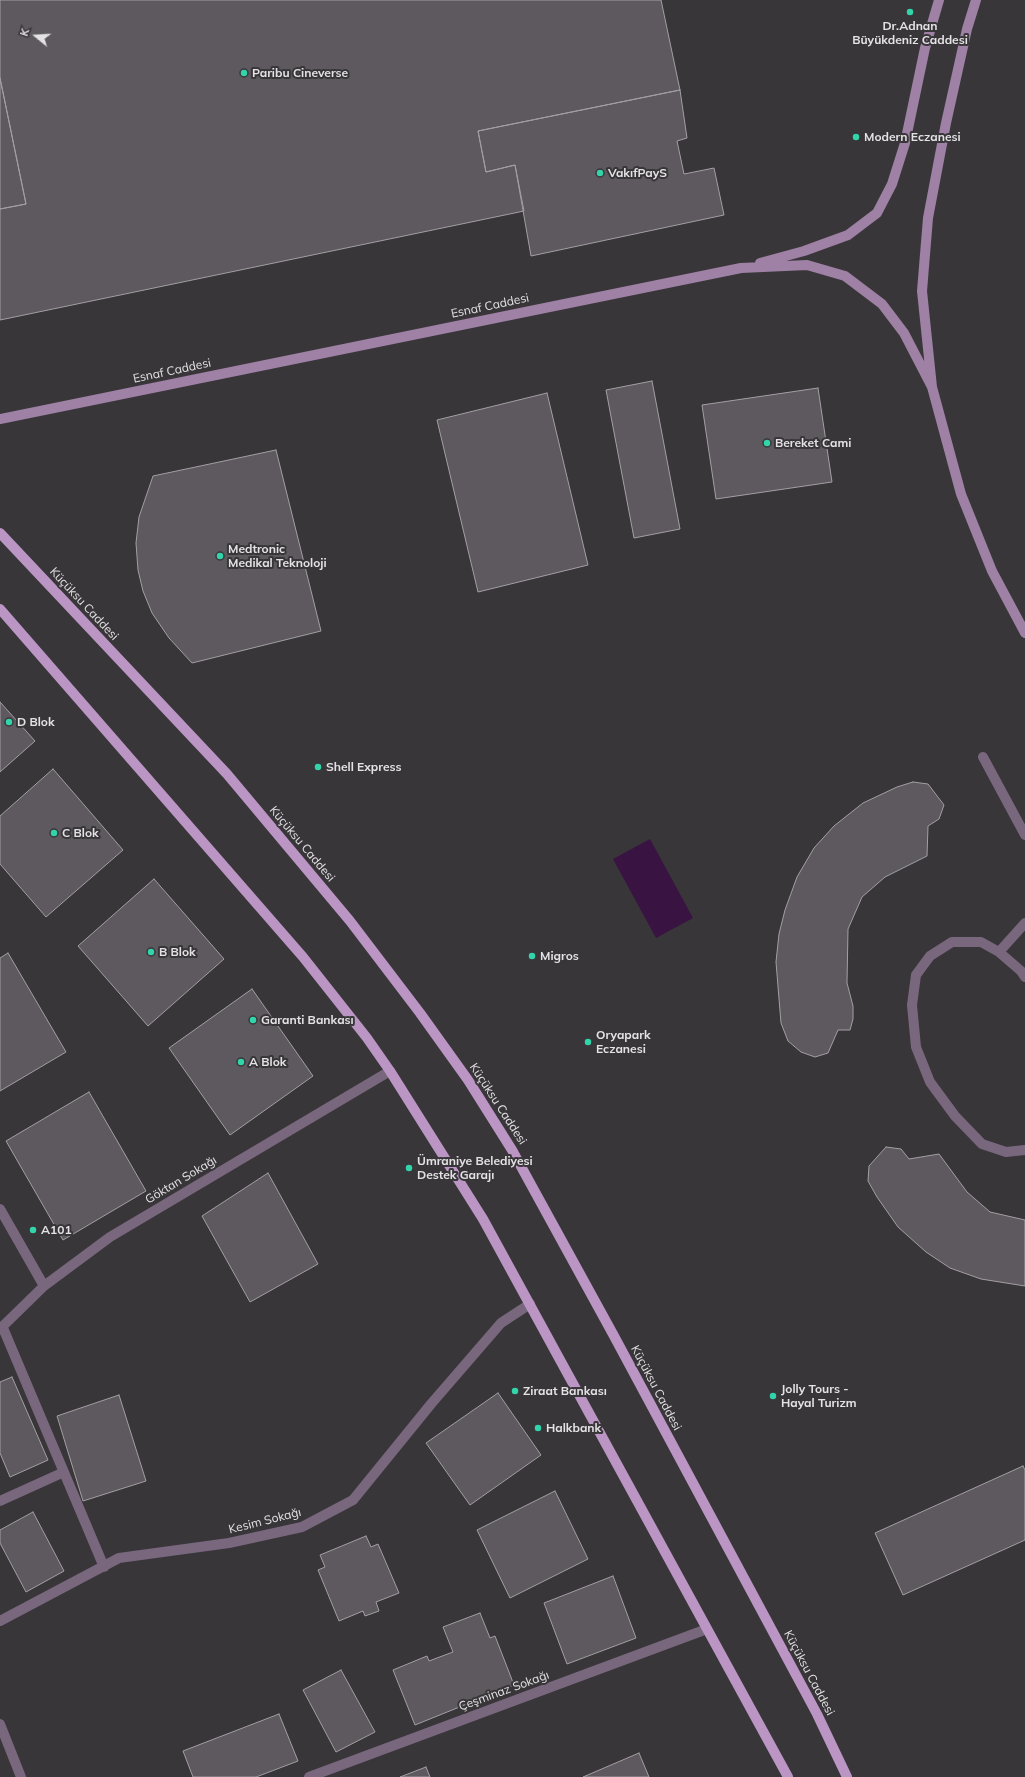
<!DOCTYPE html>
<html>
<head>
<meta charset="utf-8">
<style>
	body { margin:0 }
	#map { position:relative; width:1025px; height:1777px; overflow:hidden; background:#39363a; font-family:Mulish,sans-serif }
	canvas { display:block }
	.north { position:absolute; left:16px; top:16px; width:40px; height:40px; -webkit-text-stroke:3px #39363a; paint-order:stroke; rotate:288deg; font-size:11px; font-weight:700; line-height:16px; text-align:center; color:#e4e2e5 }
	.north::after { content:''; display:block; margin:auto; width:14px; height:18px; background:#e4e2e5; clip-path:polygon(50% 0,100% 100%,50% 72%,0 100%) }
</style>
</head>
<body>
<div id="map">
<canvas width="1025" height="1777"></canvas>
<div class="north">K</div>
</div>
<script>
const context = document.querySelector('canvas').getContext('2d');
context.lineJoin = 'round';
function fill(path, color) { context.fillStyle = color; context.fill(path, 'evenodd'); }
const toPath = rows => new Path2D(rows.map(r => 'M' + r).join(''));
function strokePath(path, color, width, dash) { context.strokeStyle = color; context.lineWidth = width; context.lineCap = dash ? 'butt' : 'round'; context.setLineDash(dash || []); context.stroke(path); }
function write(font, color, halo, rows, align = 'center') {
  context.font = font + ' Mulish,sans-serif'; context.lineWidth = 4; context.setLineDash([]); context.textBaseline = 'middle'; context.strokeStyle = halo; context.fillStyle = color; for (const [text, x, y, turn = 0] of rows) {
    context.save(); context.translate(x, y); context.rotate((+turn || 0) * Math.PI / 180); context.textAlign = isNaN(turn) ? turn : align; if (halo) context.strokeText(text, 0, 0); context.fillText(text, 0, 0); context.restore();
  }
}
fill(toPath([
	[650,839,693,918,656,938,613,859]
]), '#391341');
const building = toPath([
	[0,0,661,0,680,90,478,131,486,172,515,165,524,211,0,320,0,209,26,204,0,78,0,0],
	[0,78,26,204,0,209,0,78],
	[680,90,687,138,677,141,684,174,714,168,724,215,531,256,515,165,486,172,478,131,680,90],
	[652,381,680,529,634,538,606,390,652,381],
	[818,388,832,482,716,499,702,405,818,388],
	[547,393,588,565,478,592,437,420,547,393],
	[276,450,321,631,192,663,169,638,152,613,143,591,138,570,136,543,139,517,153,476,276,450],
	[0,702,35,741,0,772,0,702],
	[53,769,123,850,46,917,0,864,0,816,53,769],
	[913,782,928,784,944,805,939,819,928,826,927,856,885,877,862,897,848,929,847,983,853,1006,853,1019,850,1030,838,1030,828,1053,815,1057,801,1052,788,1041,781,1023,776,962,779,934,785,910,797,877,814,848,834,826,863,803,897,787,913,782],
	[154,879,224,959,148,1026,78,946,154,879],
	[8,953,66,1052,0,1091,0,958,8,953],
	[252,989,313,1076,230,1135,169,1048,252,989],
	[89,1092,146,1191,63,1240,6,1141,89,1092],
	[886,1147,901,1149,909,1159,939,1154,967,1192,990,1212,1025,1220,1025,1286,981,1279,950,1268,926,1252,898,1227,877,1197,868,1181,869,1166,886,1147],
	[268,1173,318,1264,250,1302,202,1216,268,1173],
	[12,1377,48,1460,10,1477,0,1453,0,1382,12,1377],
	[498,1393,541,1455,470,1505,426,1443,498,1393],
	[119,1395,146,1481,83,1501,57,1416,119,1395],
	[1023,1466,1025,1470,1025,1540,903,1595,875,1533,1023,1466],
	[555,1491,588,1559,510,1598,477,1530,555,1491],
	[33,1512,64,1571,26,1592,0,1543,0,1530,33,1512],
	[366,1536,371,1547,378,1544,399,1593,376,1602,379,1611,365,1616,363,1611,339,1621,318,1570,325,1567,320,1555,366,1536],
	[613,1576,636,1638,567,1664,544,1603,613,1576],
	[480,1613,490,1638,495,1636,514,1685,415,1725,393,1670,427,1656,429,1661,453,1652,443,1627,480,1613],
	[341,1670,375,1732,336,1752,303,1690,341,1670],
	[279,1714,298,1761,256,1777,193,1777,183,1751,279,1714],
	[639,1753,649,1777,583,1777,639,1753],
	[426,1767,430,1777,400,1777,426,1767]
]);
fill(building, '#5d595e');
strokePath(building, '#a39fa4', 1);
strokePath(toPath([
	[983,757,1025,835],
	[999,952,1025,923],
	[1025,977,1021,971,999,952,981,942,952,942,930,956,916,975,912,1005,916,1047,930,1082,955,1116,982,1144,1006,1152,1025,1150]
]), '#79677e', 10);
strokePath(toPath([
	[0,1209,44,1286],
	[3,1328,104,1567],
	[0,1329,44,1286,110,1237,390,1071],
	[0,1501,64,1472],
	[0,1621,119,1558,229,1543,302,1527,353,1500,431,1404,501,1323,530,1304],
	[0,1724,21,1777],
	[309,1777,707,1629]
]), '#79677e', 10);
strokePath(toPath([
	[976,0,967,29,946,123,928,218,922,291,932,387,961,494,992,571,1025,633],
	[760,263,804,251,848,235,877,213,892,184,905,143,925,48,939,0],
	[0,419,741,268,807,265,845,276,882,304,904,333,932,387]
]), '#9e81a5', 10);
strokePath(toPath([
	[0,533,227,774,350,921,420,1013,468,1080,512,1150,614,1336,817,1714,847,1777],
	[0,609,303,957,367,1038,390,1071,483,1219,788,1777]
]), '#bb95c4', 10);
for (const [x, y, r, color] of [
	[910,12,4,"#32d4a9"],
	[244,73,4,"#32d4a9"],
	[856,137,4,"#32d4a9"],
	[600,173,4,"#32d4a9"],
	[767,443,4,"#32d4a9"],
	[220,556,4,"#32d4a9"],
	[9,722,4,"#32d4a9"],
	[318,767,4,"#32d4a9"],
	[54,833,4,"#32d4a9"],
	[151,952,4,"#32d4a9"],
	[532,956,4,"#32d4a9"],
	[253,1020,4,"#32d4a9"],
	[588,1042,4,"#32d4a9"],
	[241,1062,4,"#32d4a9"],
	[409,1168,4,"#32d4a9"],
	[33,1230,4,"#32d4a9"],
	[515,1391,4,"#32d4a9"],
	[773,1396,4,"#32d4a9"],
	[538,1428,4,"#32d4a9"]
]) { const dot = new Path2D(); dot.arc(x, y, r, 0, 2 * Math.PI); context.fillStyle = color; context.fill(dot); strokePath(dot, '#39363a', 1.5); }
write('bold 12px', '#e4e2e5', '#39363a', [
	["Dr.Adnan",910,26,"center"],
	["Büyükdeniz Caddesi",910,40,"center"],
	["Paribu Cineverse",252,73],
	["Modern Eczanesi",864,137],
	["VakıfPayS",608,173],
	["Bereket Cami",775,443],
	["Medtronic",228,549],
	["Medikal Teknoloji",228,563],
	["D Blok",17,722],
	["Shell Express",326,767],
	["C Blok",62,833],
	["B Blok",159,952],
	["Migros",540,956],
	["Garanti Bankası",261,1020],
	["Oryapark",596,1035],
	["Eczanesi",596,1049],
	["A Blok",249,1062],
	["Ümraniye Belediyesi",417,1161],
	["Destek Garajı",417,1175],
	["A101",41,1230],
	["Jolly Tours -",781,1389],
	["Hayal Turizm",781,1403],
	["Ziraat Bankası",523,1391],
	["Halkbank",546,1428]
], 'left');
write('12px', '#e4e2e5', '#39363a', [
	["Esnaf Caddesi",490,306,-12],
	["Esnaf Caddesi",172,371,-12],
	["Küçüksu Caddesi",84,604,47],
	["Küçüksu Caddesi",302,844,50],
	["Küçüksu Caddesi",498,1104,57],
	["Göktan Sokağı",181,1180,-31],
	["Küçüksu Caddesi",656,1388,62],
	["Kesim Sokağı",265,1521,-14],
	["Küçüksu Caddesi",809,1673,62],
	["Çeşminaz Sokağı",504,1691,-20]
]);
</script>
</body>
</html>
